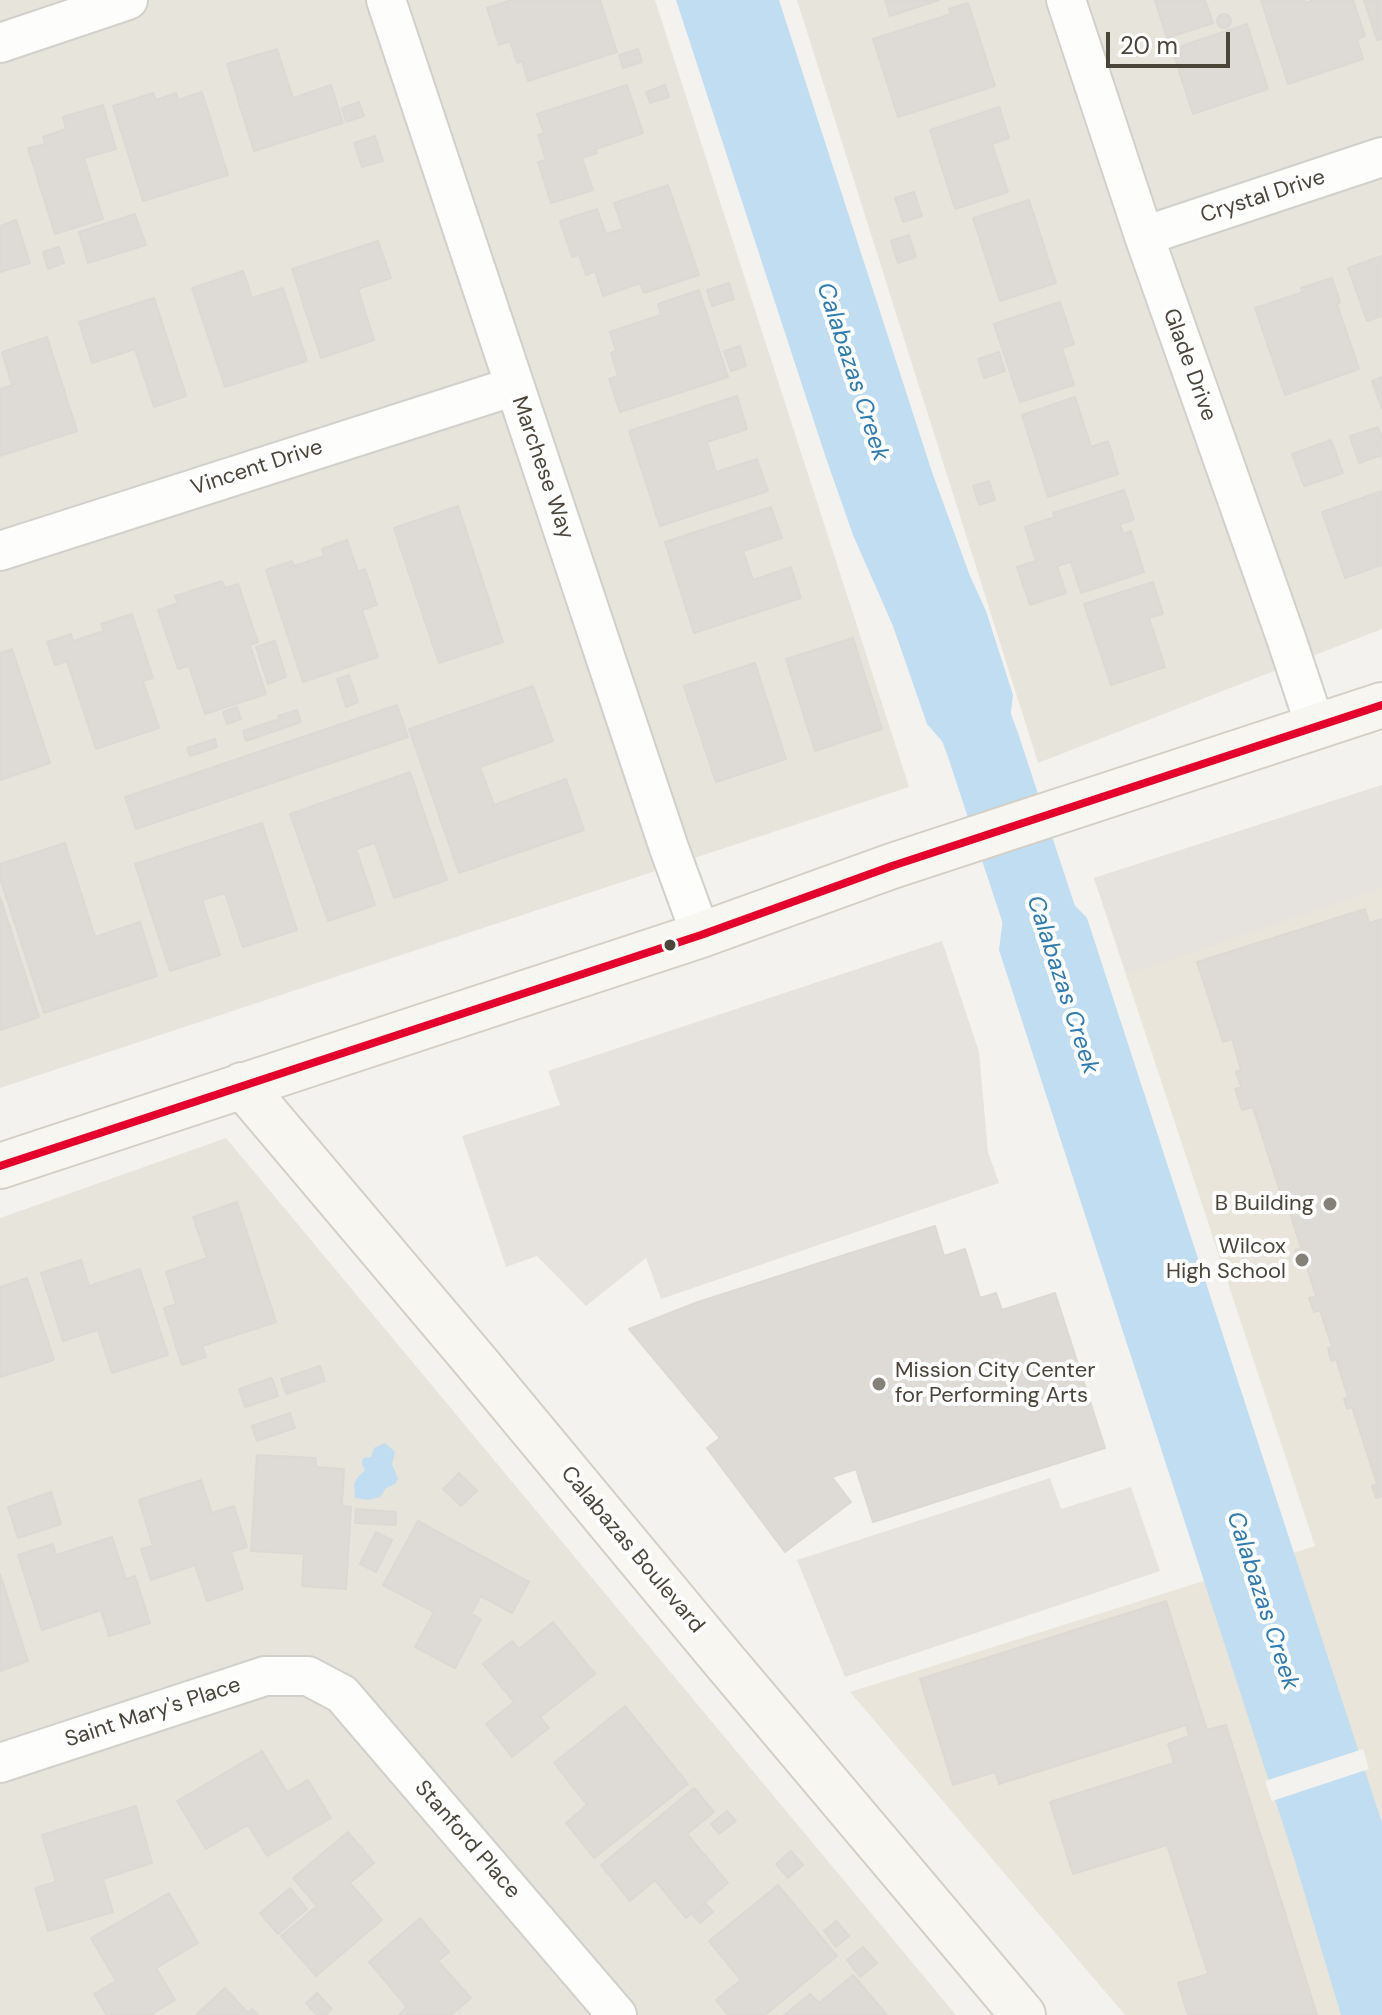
<!DOCTYPE html>
<html>
<head>
<meta charset="utf-8">
<style>
	body { margin:0 }
	#map { position:relative; width:1382px; height:2015px; overflow:hidden; background:#f4f2ee; font-family:"DM Sans",sans-serif }
	canvas { display:block }
	.scale { position:absolute; left:1106px; top:32px; width:124px; height:36px; box-sizing:border-box; border:4px solid #4b4439; border-top:0; padding-left:10px; font-size:24px; line-height:28px; white-space:nowrap; color:#4b4439; -webkit-text-stroke:6px #fff; paint-order:stroke }
</style>
</head>
<body>
<div id="map">
<canvas width="1382" height="2015"></canvas>
<div class="scale">20 m</div>
</div>
<script>
const context = document.querySelector('canvas').getContext('2d');
context.lineJoin = 'round';
function fill(path, color) { context.fillStyle = color; context.fill(path, 'evenodd'); }
const toPath = rows => new Path2D(rows.map(r => 'M' + r).join(''));
function strokePath(path, color, width, dash) { context.strokeStyle = color; context.lineWidth = width; context.lineCap = dash ? 'butt' : 'round'; context.setLineDash(dash || []); context.stroke(path); }
function write(font, color, halo, rows, align = 'center') {
  context.font = font + ' "DM Sans",sans-serif'; context.lineWidth = 8; context.setLineDash([]); context.textBaseline = 'middle'; context.strokeStyle = halo; context.fillStyle = color; for (const [text, x, y, turn = 0] of rows) {
    context.save(); context.translate(x, y); context.rotate((+turn || 0) * Math.PI / 180); context.textAlign = isNaN(turn) ? turn : align; if (halo) context.strokeText(text, 0, 0); context.fillText(text, 0, 0); context.restore();
  }
}
fill(toPath([
	[0,0,655,0,909,787,0,1088],
	[797,0,1382,0,1382,629,1038,763],
	[226,1138,956,2015,0,2015,0,1218]
]), '#e7e4dc');
fill(toPath([
	[1382,785,1382,2015,1125,2015,850,1692,1315,1546,1094,878]
]), '#eae5da');
fill(toPath([
	[1382,785,1382,888,1127,975,1094,878],
	[942,941,979,1052,988,1152,999,1183,661,1299,646,1258,586,1306,537,1256,506,1267,462,1136,560,1105,548,1071],
	[1050,1478,1061,1509,1131,1487,1160,1571,845,1677,797,1560]
]), '#e6e3df');
fill(toPath([
	[676,0,779,0,932,472,970,576,986,611,1013,695,1008,737,954,755,927,724,893,626,853,535,825,455],
	[1062,892,1087,918,1382,1823,1382,2015,1341,2015,1294,1858,999,950,1004,911],
	[385,1443,395,1452,392,1464,398,1479,395,1484,386,1488,380,1497,368,1500,355,1498,354,1484,357,1478,365,1470,362,1464,363,1458,371,1457,374,1448]
]), '#c0ddf1');
fill(toPath([
	[1363,1749,1369,1769,1272,1801,1265,1781]
]), '#f4f2ee');
strokePath(toPath([
	[948,650,983,745,1066,997]
]), '#c0ddf1', 74);
const building = toPath([
	[511,0,600,0,617,52,528,81,522,61,517,63,510,41,499,45,487,8,511,0],
	[885,0,939,0,890,16,885,0],
	[1155,0,1205,0,1213,23,1167,38,1155,0],
	[1261,0,1304,0,1305,3,1314,0,1353,0,1365,36,1357,39,1363,59,1288,84,1261,0],
	[1364,0,1382,0,1382,39,1377,40,1364,0],
	[968,3,995,86,898,117,873,39,951,14,949,9,968,3],
	'1217 21a7 7 0 1 1 14 0a7 7 0 1 1-14 0Z',
	[1247,24,1268,89,1193,114,1172,49,1247,24],
	[277,49,293,98,331,85,343,123,254,151,227,64,277,49],
	[638,49,642,62,623,68,619,55,638,49],
	[627,85,643,133,596,149,597,153,582,158,593,190,551,203,538,162,546,160,538,135,544,133,537,114,627,85],
	[665,85,669,97,650,103,646,92,665,85],
	[202,92,228,175,143,201,113,106,153,93,156,100,176,93,178,100,202,92],
	[359,102,364,116,346,122,342,108,359,102],
	[103,105,116,149,84,158,103,219,55,234,28,148,45,144,43,137,66,129,63,117,103,105],
	[999,107,1009,138,992,144,1008,192,955,209,930,130,999,107],
	[375,136,383,161,362,167,354,143,375,136],
	[668,185,699,275,644,293,640,283,603,296,595,271,586,275,579,255,572,257,560,221,597,209,606,234,623,229,614,203,668,185],
	[914,192,922,216,903,222,895,198,914,192],
	[1029,200,1056,283,1000,301,973,218,1029,200],
	[135,214,146,245,88,263,79,232,135,214],
	[16,220,30,263,0,272,0,226,16,220],
	[909,235,916,257,898,263,891,241,909,235],
	[378,241,391,278,358,289,374,340,321,358,292,269,378,241],
	[59,247,64,263,48,269,43,252,59,247],
	[1382,256,1382,316,1367,321,1348,268,1382,256],
	[243,271,252,298,283,288,307,361,225,387,192,288,243,271],
	[1332,278,1340,302,1337,304,1359,369,1285,395,1255,308,1303,292,1301,288,1332,278],
	[729,283,734,299,712,306,707,290,729,283],
	[699,290,728,377,620,412,609,379,618,376,611,353,616,351,610,332,661,315,658,304,699,290],
	[154,298,186,396,154,407,135,349,92,363,79,322,154,298],
	[1060,302,1074,344,1062,348,1074,385,1020,402,994,324,1060,302],
	[47,337,77,431,0,456,0,389,12,385,2,352,47,337],
	[740,346,746,366,731,371,724,351,740,346],
	[999,352,1005,371,984,378,978,359,999,352],
	[1382,377,1382,409,1372,381,1382,377],
	[737,396,747,429,707,442,716,472,757,459,768,491,660,526,629,431,737,396],
	[1075,397,1091,447,1108,441,1118,474,1048,497,1022,415,1075,397],
	[1378,427,1382,438,1382,455,1359,463,1350,436,1378,427],
	[1331,440,1343,473,1304,486,1292,454,1331,440],
	[989,481,995,500,979,505,973,486,989,481],
	[1124,490,1134,520,1120,524,1123,534,1131,531,1144,572,1081,593,1071,562,1057,566,1066,593,1030,605,1017,567,1036,561,1025,527,1055,517,1053,513,1124,490],
	[1382,491,1382,565,1345,578,1322,512,1382,491],
	[458,506,503,642,439,663,394,528,458,506],
	[771,507,782,538,743,551,753,580,791,567,801,598,694,633,665,542,771,507],
	[347,540,358,572,365,569,377,605,362,610,378,657,303,682,266,570,292,561,294,566,324,556,322,549,347,540],
	[222,581,225,588,238,584,258,642,250,645,266,694,205,714,189,666,178,669,158,610,178,603,175,596,222,581],
	[1153,582,1163,614,1149,618,1165,667,1111,685,1084,604,1153,582],
	[132,614,153,678,143,681,159,728,96,749,67,661,55,665,47,642,71,634,73,641,104,631,101,624,132,614],
	[853,638,882,729,815,751,786,659,853,638],
	[275,641,286,677,268,684,256,647,275,641],
	[12,649,50,763,0,780,0,653,12,649],
	[755,663,786,759,716,782,684,686,755,663],
	[349,675,358,702,346,707,337,679,349,675],
	[533,686,553,741,480,767,494,805,566,779,584,830,459,873,409,729,533,686],
	[397,705,408,737,136,829,125,797,397,705],
	[237,707,241,719,227,724,223,712,237,707],
	[297,710,301,722,246,741,243,731,279,719,278,716,297,710],
	[215,739,217,747,190,756,187,748,215,739],
	[410,772,447,880,394,898,375,843,356,849,375,905,328,921,290,814,410,772],
	[262,823,297,930,243,947,225,893,202,900,220,955,170,971,135,864,262,823],
	[65,843,95,937,140,922,157,976,44,1013,0,878,0,864,65,843],
	[0,897,39,1017,0,1030,0,897],
	[1365,909,1369,923,1382,919,1382,1496,1376,1498,1372,1486,1377,1484,1352,1407,1347,1409,1344,1399,1348,1397,1336,1359,1331,1361,1328,1348,1332,1347,1320,1310,1314,1312,1309,1298,1316,1296,1305,1261,1299,1263,1295,1250,1301,1248,1289,1210,1281,1212,1277,1199,1282,1198,1253,1107,1242,1110,1235,1089,1241,1087,1236,1072,1241,1070,1232,1039,1223,1042,1197,962,1365,909],
	[237,1202,276,1322,202,1346,206,1357,182,1365,164,1308,176,1304,166,1272,207,1258,193,1217,237,1202],
	[935,1226,944,1256,965,1249,980,1298,996,1293,1002,1310,1055,1293,1105,1448,873,1522,856,1469,832,1477,851,1502,785,1552,707,1448,720,1438,629,1329,698,1302,935,1226],
	[81,1260,89,1286,140,1269,168,1355,112,1373,98,1330,63,1341,41,1273,81,1260],
	[27,1278,54,1360,0,1377,0,1287,27,1278],
	[320,1366,325,1381,286,1394,281,1379,320,1366],
	[272,1378,278,1396,245,1407,239,1389,272,1378],
	[290,1413,295,1428,257,1441,252,1426,290,1413],
	[257,1455,316,1458,316,1467,344,1469,342,1506,351,1507,346,1589,302,1586,304,1554,251,1551,257,1455],
	[459,1473,477,1491,461,1506,443,1489,459,1473],
	[201,1480,212,1513,234,1506,247,1547,231,1552,243,1589,207,1601,195,1565,151,1580,141,1549,153,1546,139,1500,201,1480],
	[51,1492,61,1524,18,1538,8,1507,51,1492],
	[356,1509,396,1512,396,1525,355,1523,356,1509],
	[418,1521,529,1582,512,1613,481,1596,471,1614,481,1619,455,1668,415,1647,434,1612,383,1585,418,1521],
	[376,1532,392,1540,376,1572,360,1564,376,1532],
	[112,1537,126,1579,135,1576,150,1623,109,1636,101,1610,42,1630,18,1555,53,1544,56,1555,112,1537],
	[0,1574,28,1661,0,1671,0,1574],
	[1166,1601,1207,1730,1226,1725,1317,2015,1188,2015,1178,1983,1208,1974,1167,1845,1073,1874,1050,1802,1174,1763,1168,1744,1189,1736,1186,1725,999,1784,995,1772,953,1785,920,1679,1166,1601],
	[553,1622,595,1674,540,1717,549,1728,512,1757,486,1724,514,1702,483,1664,512,1641,519,1649,553,1622],
	[625,1706,688,1784,594,1858,566,1823,587,1805,554,1763,625,1706],
	[262,1751,287,1792,308,1780,331,1818,267,1856,248,1825,206,1849,177,1801,262,1751],
	[694,1788,714,1812,687,1834,728,1883,686,1918,655,1880,630,1901,601,1865,694,1788],
	[136,1806,152,1863,103,1879,113,1912,48,1931,35,1888,56,1882,42,1835,136,1806],
	[727,1811,736,1821,719,1834,711,1824,727,1811],
	[348,1832,374,1863,350,1883,382,1920,316,1976,281,1936,317,1906,293,1878,348,1832],
	[791,1851,803,1865,788,1878,776,1864,791,1851],
	[778,1885,837,1956,765,2015,728,2015,716,2000,741,1980,709,1941,778,1885],
	[290,1888,307,1909,278,1934,260,1913,290,1888],
	[169,1893,198,1943,156,1968,175,2000,150,2015,107,2015,94,1994,116,1981,91,1938,169,1893],
	[706,1904,713,1912,700,1923,693,1915,706,1904],
	[420,1918,449,1952,438,1961,471,1998,451,2015,399,2015,407,2007,369,1962,420,1918],
	[836,1921,849,1936,836,1947,824,1931,836,1921],
	[863,1947,877,1963,860,1977,847,1960,863,1947],
	[853,1975,887,2015,784,2015,810,1994,819,2003,853,1975],
	[225,1988,248,2013,252,2009,258,2015,196,2015,225,1988],
	[317,1993,332,2009,326,2015,317,2015,306,2003,317,1993]
]);
fill(building, '#dedbd6');
strokePath(building, '#dcd9d4', 2);
const street = toPath([
	[386,0,669,848,701,935],
	[1066,0,1144,236,1286,638,1316,728],
	[0,43,128,0],
	[1144,236,1382,157],
	[0,551,515,386],
	[0,1763,265,1676,308,1676,342,1694,617,2015]
]);
const secondary = toPath([
	[242,1085,477,1363,721,1657,1023,2015],
	[0,1166,701,935,892,866,1382,705]
]);
strokePath(street, '#d2d0cb', 42);
strokePath(secondary, '#d3cfc5', 48);
strokePath(street, '#fdfdfc', 38);
strokePath(secondary, '#f7f6f1', 44);
strokePath(toPath([
	[0,1166,701,935,892,866,1382,705]
]), '#e4002b', 8);
for (const [x, y, r, color] of [
	[670,945,7,"#4b4439"],
	[1330,1204,8,"#868178"],
	[1302,1260,8,"#868178"],
	[879,1384,8,"#868178"]
]) { const dot = new Path2D(); dot.arc(x, y, r, 0, 2 * Math.PI); context.fillStyle = color; context.fill(dot); strokePath(dot, '#fff', 3); }
write('22px', '#4b4439', '#fff', [
	["Crystal Drive",1263,197,-18],
	["Glade Drive",1189,365,70],
	["Vincent Drive",257,468,-18],
	["Marchese Way",542,468,71],
	["Calabazas Boulevard",632,1550,50],
	["Saint Mary's Place",153,1713,-18],
	["Stanford Place",467,1840,49]
]);
write('22px', '#4b4439', '#fff', [
	["B Building",1314,1204],
	["Wilcox",1286,1247],
	["High School",1286,1272],
	["Mission City Center",895,1371,"left"],
	["for Performing Arts",895,1396,"left"]
], 'right');
write('italic 24px', '#2e7ab2', '#fff', [
	["Calabazas Creek",852,372,72],
	["Calabazas Creek",1062,985,72],
	["Calabazas Creek",1262,1601,72]
]);
</script>
</body>
</html>
